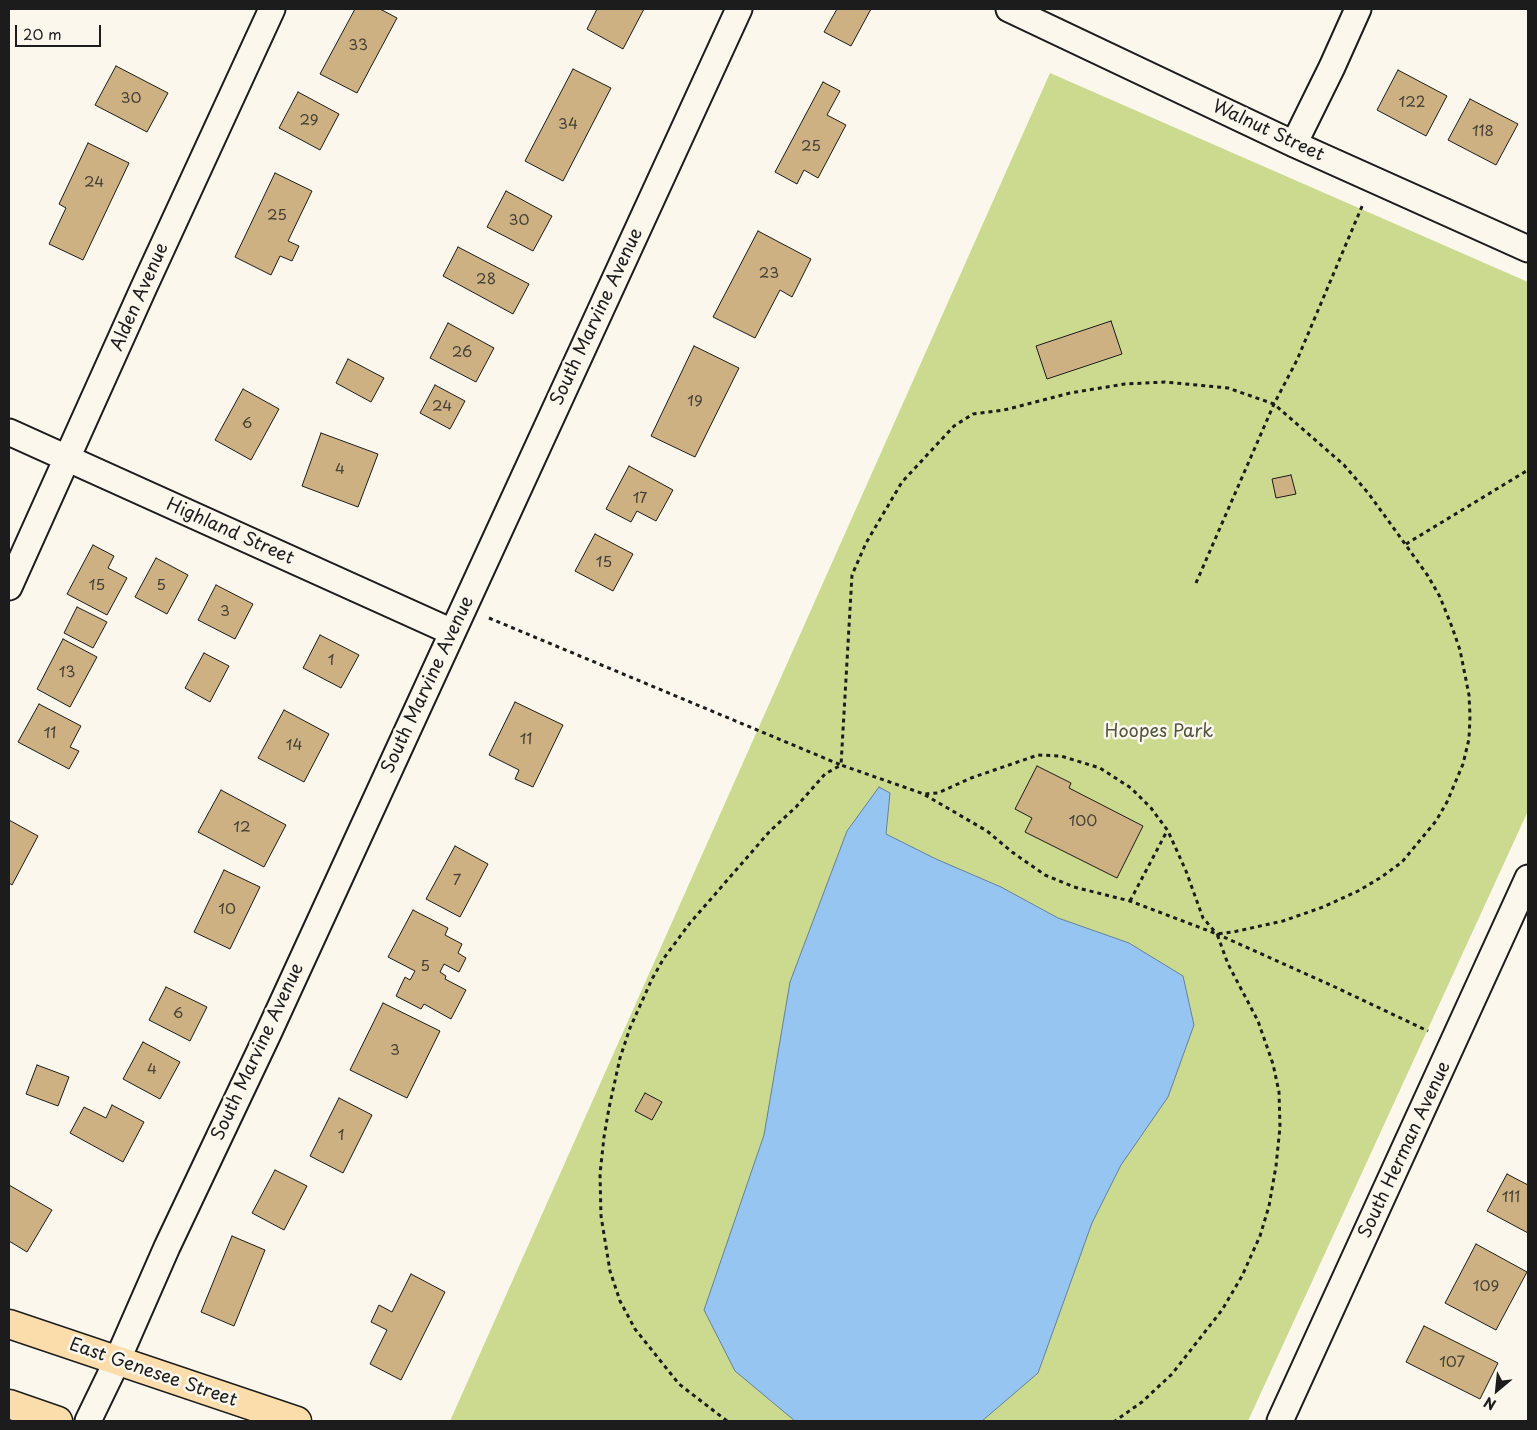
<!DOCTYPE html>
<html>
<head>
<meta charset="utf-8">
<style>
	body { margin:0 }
	#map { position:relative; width:1537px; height:1430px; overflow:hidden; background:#fbf7ec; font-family:"Playpen Sans",sans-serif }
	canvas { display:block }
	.frame { position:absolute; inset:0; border:10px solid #1c1c1c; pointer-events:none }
	.north { position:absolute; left:1472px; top:1365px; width:50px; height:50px; -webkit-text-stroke:4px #fbf7ec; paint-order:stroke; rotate:208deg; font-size:14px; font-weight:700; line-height:20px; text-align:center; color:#1c1c1c }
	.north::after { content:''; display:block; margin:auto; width:18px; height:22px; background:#1c1c1c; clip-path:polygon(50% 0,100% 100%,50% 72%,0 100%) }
	.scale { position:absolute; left:15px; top:25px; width:86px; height:22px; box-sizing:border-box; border:2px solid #1c1c1c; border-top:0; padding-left:6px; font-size:15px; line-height:18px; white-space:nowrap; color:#1c1c1c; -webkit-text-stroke:4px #fbf7ec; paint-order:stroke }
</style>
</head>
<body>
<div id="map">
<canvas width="1537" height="1430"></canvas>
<div class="frame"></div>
<div class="north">N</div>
<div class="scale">20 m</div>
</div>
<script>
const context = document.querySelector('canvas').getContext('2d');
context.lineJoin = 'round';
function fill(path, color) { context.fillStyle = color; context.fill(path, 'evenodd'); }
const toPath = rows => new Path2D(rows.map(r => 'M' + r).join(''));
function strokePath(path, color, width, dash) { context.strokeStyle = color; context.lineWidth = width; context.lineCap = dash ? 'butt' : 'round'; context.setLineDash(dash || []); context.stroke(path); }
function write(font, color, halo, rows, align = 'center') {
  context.font = font + ' "Playpen Sans",sans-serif'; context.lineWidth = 5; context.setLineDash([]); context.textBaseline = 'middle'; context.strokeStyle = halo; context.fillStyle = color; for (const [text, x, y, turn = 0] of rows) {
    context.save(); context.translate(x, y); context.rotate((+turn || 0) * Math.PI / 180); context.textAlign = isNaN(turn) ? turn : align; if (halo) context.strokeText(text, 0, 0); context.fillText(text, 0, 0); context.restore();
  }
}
fill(toPath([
	[1050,73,1528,282,1528,811,1248,1421,450,1421]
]), '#cbda8e');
const water = toPath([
	[879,787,890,793,886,834,936,859,1001,887,1058,918,1129,943,1183,976,1194,1025,1168,1097,1121,1165,1092,1223,1038,1373,982,1421,795,1421,735,1371,704,1310,764,1135,790,982,847,831,879,787]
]);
fill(water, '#95c5f0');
strokePath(water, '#65819b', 1);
const building = toPath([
	[355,9,380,9,397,18,357,93,320,74,355,9],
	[597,9,644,9,623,49,587,29,597,9],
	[837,9,871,9,851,46,824,32,837,9],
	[116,66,168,93,147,132,95,105,116,66],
	[573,69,611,88,563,181,525,161,573,69],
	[1398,70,1447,96,1426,136,1377,110,1398,70],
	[823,82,840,91,827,115,846,125,818,178,804,170,797,184,775,172,823,82],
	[298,92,339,114,320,150,279,128,298,92],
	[1470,99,1518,124,1496,165,1448,140,1470,99],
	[88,143,129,163,83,260,49,244,66,208,59,204,88,143],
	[275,173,312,191,288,241,299,246,292,261,280,256,271,275,235,257,275,173],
	[506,191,552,216,533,251,487,227,506,191],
	[758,231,811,259,792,297,780,290,755,338,713,317,758,231],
	[458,247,529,284,513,314,443,276,458,247],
	[1111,321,1122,354,1047,379,1036,346,1111,321],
	[448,323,494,348,476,382,430,358,448,323],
	[694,346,739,368,695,457,651,436,694,346],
	[348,359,384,378,371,402,336,383,348,359],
	[435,385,465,401,450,429,420,413,435,385],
	[243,389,279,409,251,460,215,440,243,389],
	[321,433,378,454,358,507,302,486,321,433],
	[629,466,673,490,656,521,637,511,631,522,606,509,629,466],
	[1291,475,1296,494,1276,498,1272,479,1291,475],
	[595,534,633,554,613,591,575,571,595,534],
	[93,545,114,556,108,568,127,578,107,615,67,594,93,545],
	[156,558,188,575,167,614,135,597,156,558],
	[216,585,253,604,235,639,198,620,216,585],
	[77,607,107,622,93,648,64,633,77,607],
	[320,635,359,655,341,688,303,668,320,635],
	[63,639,97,657,70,707,37,689,63,639],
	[204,653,229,666,210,702,185,688,204,653],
	[515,702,563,725,533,787,515,779,519,770,489,755,515,702],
	[39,704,81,726,70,747,79,751,69,769,18,742,39,704],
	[284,710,329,734,304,782,258,758,284,710],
	[1037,766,1071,783,1069,788,1143,826,1117,878,1025,832,1032,818,1015,809,1037,766],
	[221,790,286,825,264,867,198,832,221,790],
	[9,820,38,836,12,885,9,883,9,820],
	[455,846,488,864,460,917,426,899,455,846],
	[224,870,260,887,230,949,194,932,224,870],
	[413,910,448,928,445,935,462,944,458,953,466,958,459,972,444,964,440,972,446,976,445,979,466,990,451,1019,424,1004,421,1009,396,996,405,977,410,980,415,971,388,957,413,910],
	[166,987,207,1007,190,1041,149,1020,166,987],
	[383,1003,440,1031,407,1098,350,1070,383,1003],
	[143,1042,180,1062,160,1099,123,1079,143,1042],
	[37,1065,69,1077,58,1106,26,1094,37,1065],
	[645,1093,662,1102,652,1120,635,1111,645,1093],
	[339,1098,372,1115,343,1173,310,1156,339,1098],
	[112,1105,144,1122,123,1162,70,1133,84,1107,106,1118,112,1105],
	[275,1170,307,1186,284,1230,252,1213,275,1170],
	[1507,1174,1528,1185,1528,1233,1487,1211,1507,1174],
	[9,1185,52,1210,27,1252,9,1241,9,1185],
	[232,1236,265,1250,234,1326,201,1312,232,1236],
	[1476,1244,1527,1272,1496,1330,1445,1303,1476,1244],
	[411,1274,445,1292,401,1380,370,1364,387,1330,371,1322,379,1305,392,1312,411,1274],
	[1424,1326,1498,1363,1480,1399,1406,1362,1424,1326]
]);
fill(building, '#cdb182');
strokePath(building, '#1c1c1c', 1);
const street = toPath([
	[1009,9,1294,144,1528,249],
	[1294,144,1332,67,1358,9],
	[9,432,452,632],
	[9,587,144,287,272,9],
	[88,1421,117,1361,167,1247,268,1034,739,9],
	[1280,1421,1528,878]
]);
const highway = toPath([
	[9,1324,297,1421],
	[9,1404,58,1421]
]);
strokePath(street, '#1c1c1c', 29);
strokePath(highway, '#1c1c1c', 31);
strokePath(toPath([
	[1406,544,1528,470],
	[1196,583,1274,404,1297,360,1363,204],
	[489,618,841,765,852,575,866,543,902,482,954,426,973,414,1004,410,1070,393,1125,384,1165,382,1228,388,1274,404,1344,465,1369,494,1428,576,1440,597,1452,627,1460,650,1469,695,1470,716,1469,739,1463,764,1447,802,1436,821,1402,862,1380,878,1358,891,1323,907,1283,921,1233,932,1217,934],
	[925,795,987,831,1012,852,1045,875,1074,887,1130,901,1217,934,1228,964,1258,1021,1273,1064,1279,1092,1280,1127,1276,1166,1269,1206,1260,1236,1242,1276,1222,1310,1172,1374,1142,1402,1115,1421],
	[1130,901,1167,831],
	[727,1421,679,1384,635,1329,620,1301,610,1271,601,1216,600,1174,604,1137,609,1108,620,1058,630,1028,652,979,664,958,690,923,770,831,796,807,825,774,841,765,924,794,938,793,971,778,1038,755,1061,756,1100,768,1131,788,1151,808,1168,831,1186,871,1203,918,1217,934,1335,987,1428,1031]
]), '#1c1c1c', 3, [4, 4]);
strokePath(street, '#fbf7ec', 25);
strokePath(highway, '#fbddab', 28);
write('15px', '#484136', null, [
	["33",358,46],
	["30",131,99],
	["122",1412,103],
	["29",309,121],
	["34",568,125],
	["118",1483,132],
	["25",811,147],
	["24",94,183],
	["25",277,216],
	["30",519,221],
	["23",769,274],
	["28",486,280],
	["26",462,353],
	["19",695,402],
	["24",442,407],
	["6",247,424],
	["4",340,470],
	["17",640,499],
	["15",604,563],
	["15",97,586],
	["5",161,586],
	["3",225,612],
	["1",331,661],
	["13",67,673],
	["11",50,734],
	["11",526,740],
	["14",294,746],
	["100",1083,822],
	["12",242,828],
	["7",457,881],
	["10",227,910],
	["5",425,967],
	["6",178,1014],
	["3",395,1051],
	["4",152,1070],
	["1",341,1136],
	["111",1511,1198],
	["109",1486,1287],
	["107",1452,1363]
]);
write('18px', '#1c1c1c', '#fbf7ec', [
	["Walnut Street",1268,131,25],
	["Alden Avenue",140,297,-66],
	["South Marvine Avenue",597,317,-65],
	["Highland Street",230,532,24],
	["South Marvine Avenue",428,685,-65],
	["South Marvine Avenue",258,1052,-65],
	["South Herman Avenue",1405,1150,-65],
	["East Genesee Street",153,1373,19]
]);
write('18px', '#51553e', '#fbf7ec', [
	["Hoopes Park",1159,732]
]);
</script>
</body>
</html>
